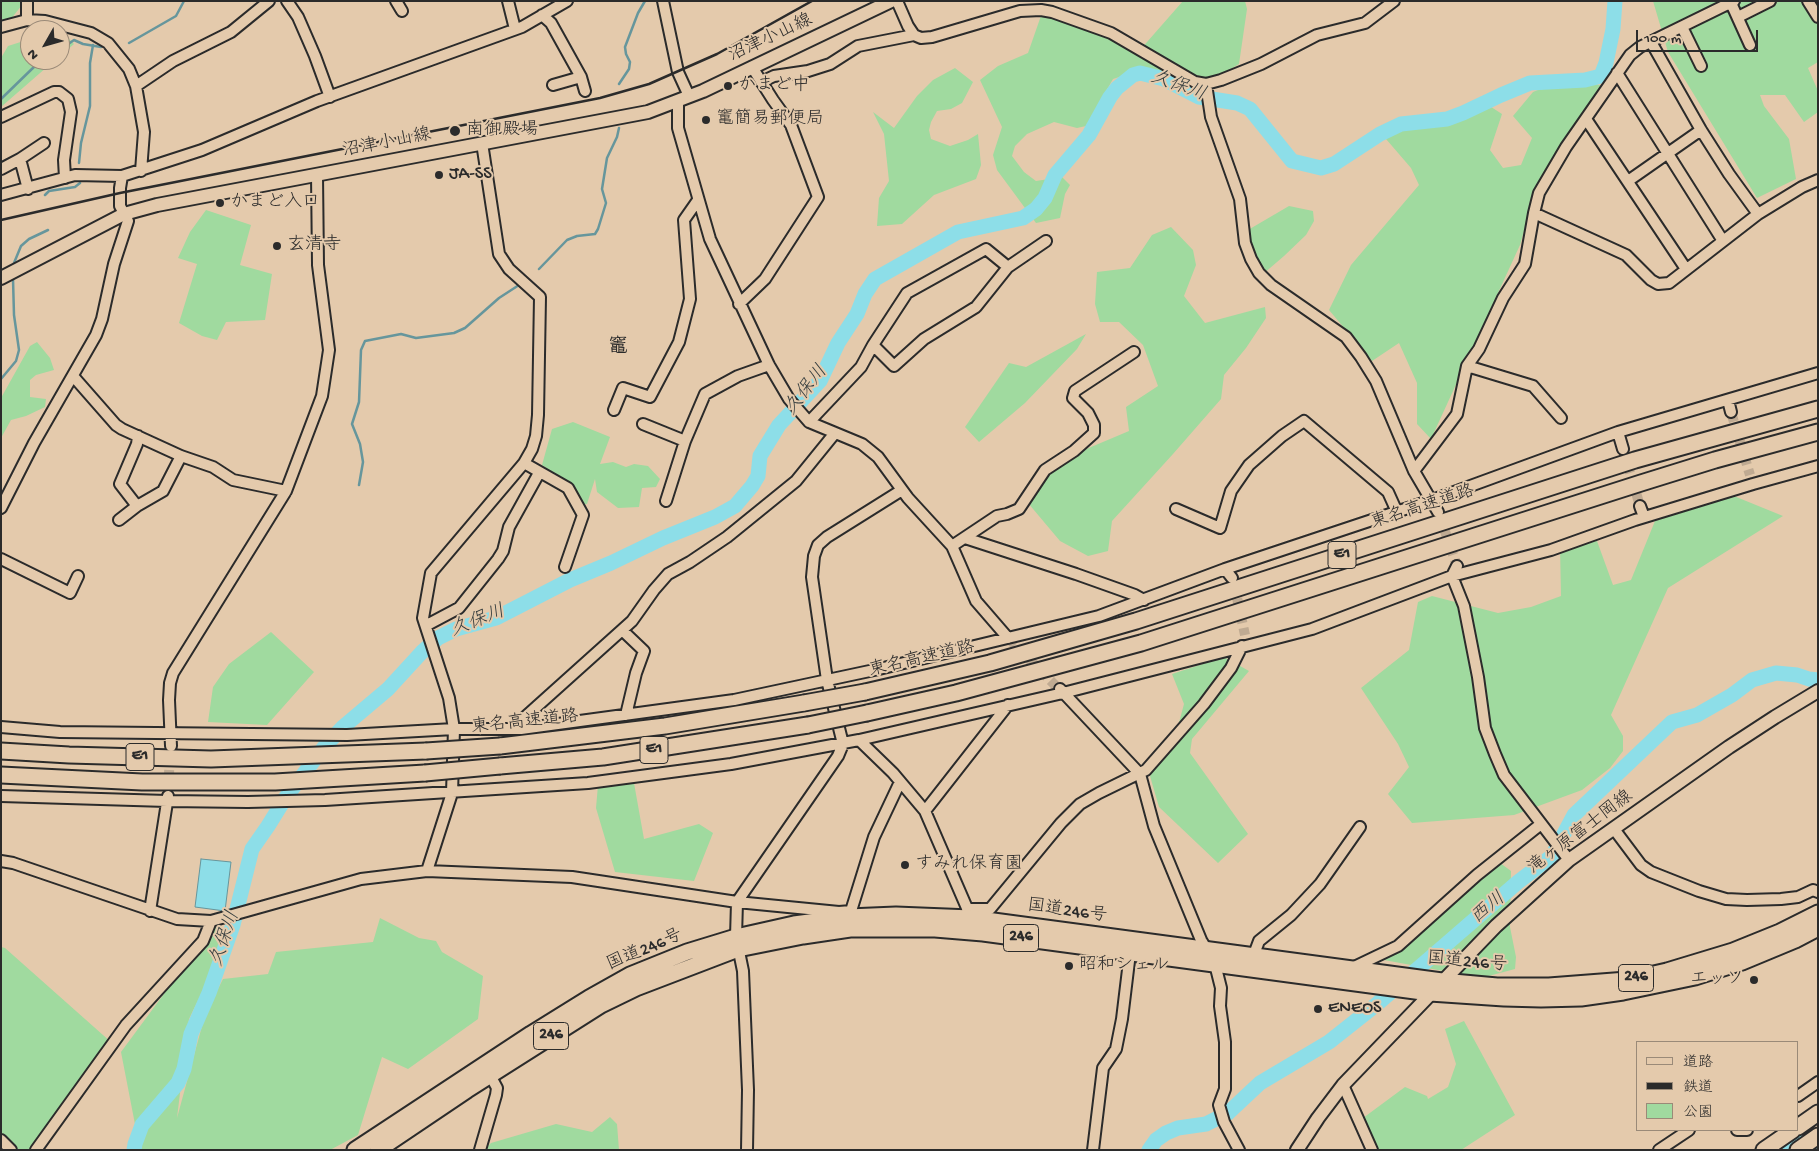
<!DOCTYPE html>
<html>
<head>
<meta charset="utf-8">
<style>
	body { margin:0 }
	#map { position:relative; width:1819px; height:1151px; overflow:hidden; background:#e4caac; font-family:"Gochi Hand","Klee One",sans-serif }
	canvas { display:block }
	.frame { position:absolute; inset:0; border:2px solid #2b2b2b; pointer-events:none }
	.legend { position:absolute; left:1636px; top:1041px; width:162px; height:90px; box-sizing:border-box; background:#e4caac; border:1px solid #9a8a78; margin:0; padding:6px 9px; list-style:none; font-size:15px; color:#2b2b2b }
	.legend li { display:flex; align-items:center; gap:10px; height:25px }
	.legend b { width:25px; border:1px solid #9a8a78 }
	.north { position:absolute; left:20px; top:20px; width:50px; height:50px; box-sizing:border-box; background:#e4caac; border:1px solid #9a8a78; border-radius:50%; rotate:232deg; font-size:14px; font-weight:700; line-height:20px; text-align:center; color:#2b2b2b }
	.north::after { content:''; display:block; margin:auto; width:18px; height:22px; background:#2b2b2b; clip-path:polygon(50% 0,100% 100%,50% 72%,0 100%) }
	.scale { position:absolute; left:1636px; top:30px; width:122px; height:22px; box-sizing:border-box; border:2px solid #2b2b2b; border-top:0; padding-left:6px; font-size:15px; line-height:18px; white-space:nowrap; color:#2b2b2b; -webkit-text-stroke:4px #e4caac; paint-order:stroke }
</style>
</head>
<body>
<div id="map">
<canvas width="1819" height="1151"></canvas>
<div class="frame"></div>
<ul class="legend">
<li><b style="height:6px;background:#e4caac"></b>道路</li>
<li><b style="height:6px;background:#2b2b2b"></b>鉄道</li>
<li><b style="height:14px;background:#a0da9f"></b>公園</li>
</ul>
<div class="north">N</div>
<div class="scale">100 m</div>
</div>
<script>
const context = document.querySelector('canvas').getContext('2d');
context.lineJoin = 'round';
function fill(path, color) { context.fillStyle = color; context.fill(path, 'evenodd'); }
const toPath = rows => new Path2D(rows.map(r => 'M' + r).join(''));
function strokePath(path, color, width, dash) { context.strokeStyle = color; context.lineWidth = width; context.lineCap = dash ? 'butt' : 'round'; context.setLineDash(dash || []); context.stroke(path); }
function write(font, color, halo, rows, align = 'center') {
  context.font = font + ' "Gochi Hand","Klee One",sans-serif'; context.lineWidth = 4; context.setLineDash([]); context.textBaseline = 'middle'; context.strokeStyle = halo; context.fillStyle = color; for (const [text, x, y, turn = 0] of rows) {
    context.save(); context.translate(x, y); context.rotate((+turn || 0) * Math.PI / 180); context.textAlign = isNaN(turn) ? turn : align; if (halo) context.strokeText(text, 0, 0); context.fillText(text, 0, 0); context.restore();
  }
}
fill(toPath([
	[1,1,21,1,22,5,11,19,1,22],
	[1183,1,1245,1,1247,9,1239,64,1197,90,1134,72,1113,79,1086,126,1077,128,1054,122,1027,134,1015,146,1012,156,1024,172,1036,181,1062,177,1070,185,1065,194,1060,218,1036,223,997,170,993,155,1002,127,980,80,998,66,1028,53,1043,10,1140,50],
	[1653,1,1818,1,1818,62,1808,68,1818,91,1818,112,1804,122,1785,95,1760,95,1764,106,1789,139,1796,179,1757,198,1668,52],
	[60,30,74,44,60,56],
	[30,39,30,60,55,60,1,107,1,58,8,46],
	[955,68,973,82,962,103,951,109,937,111,931,122,929,130,931,139,950,146,968,140,978,134,981,165,976,179,934,195,902,224,877,226,879,198,889,181,884,134,873,112,894,128,917,96,933,80],
	[1570,77,1603,86,1530,210,1520,245,1431,439,1417,424,1417,383,1399,343,1372,361,1329,310,1351,265,1419,185,1411,168,1386,139,1393,128,1488,105,1502,114,1490,150,1503,168,1521,165,1532,138,1513,116,1533,92],
	[1289,206,1313,211,1314,221,1306,235,1284,256,1263,274,1251,259,1248,230],
	[206,210,251,225,240,265,272,274,265,320,226,322,217,340,202,336,179,323,197,264,178,258,190,232],
	[1171,227,1193,250,1196,265,1184,296,1205,323,1265,307,1266,318,1246,348,1224,375,1221,399,1173,454,1112,521,1108,551,1088,556,1060,541,1028,503,1036,474,1065,458,1129,431,1126,407,1158,386,1143,345,1119,322,1100,322,1095,304,1097,272,1130,268,1152,235],
	[1086,334,1077,349,1025,403,979,442,965,427,1009,363,1026,367],
	[37,342,50,358,54,370,36,375,30,380,30,397,46,399,45,407,26,416,11,420,1,438,1,398,30,346],
	[573,422,610,437,600,464,613,462,626,467,634,464,648,466,660,479,656,487,642,488,639,507,618,508,597,492,595,479,587,504,580,505,572,486,542,465,552,429],
	[1724,492,1783,516,1668,588,1611,715,1623,736,1623,751,1610,768,1582,790,1514,815,1412,823,1388,794,1409,767,1398,744,1361,688,1409,650,1418,602,1432,596,1498,613,1531,607,1561,596,1560,547,1597,541,1613,585,1631,580,1655,521],
	[271,632,314,672,267,725,208,722,213,687,229,664],
	[1224,657,1249,671,1192,739,1190,753,1248,834,1218,863,1159,807,1150,776,1178,726,1184,704,1172,674],
	[634,783,644,839,699,824,713,833,694,881,615,872,596,808,598,785],
	[1492,857,1511,871,1510,927,1516,957,1515,969,1481,978,1384,960],
	[380,918,419,938,436,941,442,952,483,976,478,1019,408,1069,382,1057,358,1135,330,1150,140,1150,121,1052,203,941,217,926,225,932,210,976,189,1019,177,1118,205,1015,223,979,268,974,276,952,373,942],
	[1,947,5,948,112,1043,34,1150,12,1150,1,1137],
	[1464,1021,1515,1115,1461,1150,1374,1150,1359,1121,1405,1087,1427,1096,1428,1099,1448,1087,1456,1064,1445,1029],
	[610,1117,617,1124,619,1150,484,1150,491,1143,556,1124,592,1132]
]), '#a0da9f');
const water = toPath([
	[201,859,231,862,225,911,195,907,201,859],
	[1798,1118,1815,1144,1818,1142,1818,1150,1778,1150,1769,1137,1778,1130,1798,1130,1798,1118]
]);
fill(water, '#8ddee8');
strokePath(water, '#66969c', 1);
strokePath(toPath([
	[129,43,176,16,184,1],
	[60,50,74,40,83,44,101,47],
	[619,84,629,69,630,62,626,54,625,47,638,13,645,1],
	[1,99,36,65,45,60],
	[79,163,81,143,90,106,90,63,93,45],
	[45,195,49,191,75,187,80,183],
	[14,263,21,246,29,239,48,230],
	[539,269,567,240,577,236,595,234,598,229,606,203,602,189,607,158,617,137,619,128],
	[1,379,16,361,19,350,14,315,13,279],
	[359,485,363,462,360,444,352,424,359,402,361,350,365,341,401,334,416,338,454,333,465,328,499,298,519,285]
]), '#66969c', 2.5);
strokePath(toPath([
	[134,1150,135,1144,142,1125,178,1083,184,1069,191,1034,209,993,233,925,252,849,268,826,286,797,325,746,343,727,388,689,422,652,438,638,456,629,496,618,570,580,611,563,663,538,715,517,735,506,752,486,758,476,760,456,779,425,820,381,838,343,857,314,865,294,875,279,958,232,1023,218,1036,209,1045,198,1055,175,1089,135,1110,97,1117,88,1133,75,1140,73,1164,79,1199,97,1237,103,1250,109,1292,161,1321,168,1334,164,1380,134,1401,124,1447,119,1463,113,1501,95,1530,83,1585,80,1601,76,1606,63,1613,29,1615,1],
	[1149,1150,1156,1140,1166,1133,1178,1128,1206,1124,1228,1113,1260,1083,1329,1042,1377,1004,1518,882,1552,856,1574,815,1672,722,1697,715,1732,695,1752,680,1776,673,1797,675,1809,679,1818,680]
]), '#8ddee8', 15);
strokePath(toPath([
	[1731,412,1750,475],
	[1623,449,1640,506],
	[1440,517,1457,566],
	[1234,584,1245,635],
	[1008,638,1059,689],
	[168,795,170,753]
]), '#bfaa92', 10, [10, 5]);
const minor = toPath([
	[27,1,27,20],
	[287,1,298,17,315,56,330,97],
	[396,1,402,11],
	[508,1,515,29],
	[663,1,678,72,689,96],
	[897,1,908,26,914,35,921,38,932,37,1020,11,1041,10,1052,12,1111,33,1195,82,1206,84,1221,80,1261,64,1317,35,1365,23,1394,1],
	[1808,1,1818,17],
	[1731,3,1750,45],
	[542,15,551,23,581,77,585,91],
	[1738,17,1770,1],
	[1,27,27,20,45,21,91,33,108,43,129,69,136,86,144,132,141,171],
	[1682,27,1701,66],
	[1651,42,1701,130,1729,174,1758,214],
	[1617,73,1723,241],
	[761,82,774,76,808,71,830,64,858,46,914,35],
	[1206,84,1211,117,1240,199,1245,243,1251,259,1259,273,1271,285,1346,337,1361,357,1376,381,1414,471,1438,512],
	[553,85,581,77],
	[136,86,173,61,231,32,269,1],
	[678,102,678,128,710,239,769,365,789,399,809,422,862,444,878,457,908,498,952,546,976,601,1008,638],
	[1,117,54,92,59,92,68,99,71,112,64,160,65,178],
	[1586,119,1686,269],
	[20,159,44,143],
	[1,169,20,159,28,189],
	[1628,181,1701,130],
	[1,195,75,175,122,176],
	[1534,213,1626,255,1651,280,1658,284,1669,283,1758,214,1802,187,1818,180],
	[739,304,765,279,818,197,791,125,773,100,752,67],
	[873,345,894,366,924,339,976,307,1008,267,1046,241],
	[1467,366,1533,386,1561,418],
	[73,376,116,425,122,429,181,456,213,467,233,480,286,491],
	[1728,400,1731,412],
	[614,410,623,388,650,397,679,342,690,299,684,220,698,200],
	[809,422,861,367,873,345,907,293,986,249,1008,267],
	[643,424,685,441],
	[1618,432,1623,449],
	[524,463,568,488,583,515,565,567],
	[1414,471,1457,414,1467,366,1479,349,1503,298,1525,264,1534,213,1539,193,1566,147,1630,55,1640,47,1734,1],
	[666,501,685,441,705,394,738,376,769,365],
	[137,506,120,484,137,444,138,436],
	[1640,506,1644,517],
	[1,508,34,443,96,335,102,319,114,264,128,221,120,206,120,188,122,176,202,150,317,101,522,27,567,1],
	[1176,509,1220,528,1231,491,1249,465,1282,436,1304,421,1388,492,1397,512],
	[119,520,137,506,163,491,181,456],
	[965,538,1076,574,1135,595,1144,600],
	[952,546,997,516,1007,514,1019,509,1045,470,1074,451,1094,433,1094,425,1088,413,1073,398,1075,391,1134,352],
	[1,559,70,593,78,576],
	[1457,566,1452,576,1464,606,1478,677,1485,728,1495,754,1504,775,1569,860],
	[1225,569,1232,578],
	[427,625,459,608,498,559,503,551,509,527,539,473],
	[622,630,644,651,636,673,626,715],
	[1060,689,1140,774,1154,826,1201,940,1215,964,1221,988,1220,1006,1225,1042,1225,1089,1219,1105,1224,1122,1239,1150],
	[1,727,60,732,347,735,454,729,521,729,734,700,879,669,1099,616,1225,569,1432,500,1618,432,1818,373],
	[521,729,524,718,632,621,654,590,668,574,690,562,727,537,796,481,835,433],
	[859,740,893,773,925,811,970,915],
	[171,746,169,700,170,683,173,673,286,491,322,396,329,350,318,265,317,175],
	[900,782,874,837,851,911,839,912,737,902,838,756,843,744,827,680,812,577,814,556,818,545,827,537,902,490],
	[1,796,167,801,248,802,325,800,588,783,731,764,859,740,1063,693,1312,629,1452,576,1551,550,1635,520,1753,484,1818,466],
	[925,811,1008,705],
	[1614,829,1641,865,1651,872,1699,891,1726,899,1747,900,1781,899,1798,897,1813,890,1818,892],
	[1,861,13,863,177,919,211,921,361,879,427,871,572,877,737,902,736,937,743,971,748,1090,747,1150],
	[427,871,452,793,454,729,449,698,423,618,431,573,524,463,532,449,536,436,538,415,540,297,509,269,499,254,482,143],
	[967,909,990,909,1061,823,1080,804,1099,793,1146,770,1204,704,1231,668,1242,646],
	[150,911,168,796],
	[1253,957,1259,941,1291,915,1320,884,1360,827],
	[1352,968,1398,946,1477,875,1541,824],
	[1343,1085,1372,1150],
	[1798,1096,1818,1082],
	[1737,1130,1747,1130],
	[1,1140,11,1150],
	[36,1150,126,1025,203,941,211,921],
	[480,1150,496,1095,497,1088,490,1075],
	[1093,1150,1103,1068,1116,1049,1122,1019,1130,953],
	[1659,1150,1689,1130]
]);
const major = toPath([
	[1,278,124,214,157,205,648,112,703,91,891,1],
	[1297,1150,1318,1118,1343,1085,1496,926,1569,860,1729,747,1775,717,1818,691]
]);
const highway = toPath([
	[865,692,990,663,1136,621,1635,460,1818,409],
	[867,713,956,693,1141,643,1641,483,1715,460,1818,432],
	[500,746,665,726,804,703],
	[1,751,69,755,211,759,426,751],
	[500,766,603,757,808,725],
	[1,775,142,782,275,782,425,773],
	[1798,1127,1818,1113],
	[355,1150,531,1034,589,998,630,975,687,952,736,937,794,924,848,917,896,915,971,918,1442,981,1497,986,1549,986,1627,980,1667,971,1733,951,1780,932,1818,913],
	[378,1150,467,1090,601,1005,636,988,738,949,803,936,850,929,935,929,983,933,1430,993,1504,998,1541,999,1581,998,1623,992,1695,977,1742,962,1795,940,1818,928],
	[1764,1150,1793,1130],
	[1798,1150,1818,1136]
]);
strokePath(minor, '#2b2b2b', 14);
strokePath(major, '#2b2b2b', 16);
strokePath(highway, '#2b2b2b', 19);
strokePath(minor, '#e4caac', 10);
strokePath(major, '#e4caac', 12);
strokePath(highway, '#e4caac', 15);
strokePath(toPath([
	[1,220,120,193,600,98,649,84,717,54,812,1]
]), '#2b2b2b', 2.5);
const highwayBridge = toPath([
	[804,703,865,692],
	[808,725,867,713],
	[426,751,500,746],
	[425,773,500,766]
]);
strokePath(highwayBridge, '#2b2b2b', 19, []);
strokePath(highwayBridge, '#e4caac', 15);
for (const [x, y, r, color] of [
	[728,86,5,"#2b2b2b"],
	[706,120,5,"#2b2b2b"],
	[455,131,6,"#2b2b2b"],
	[439,175,5,"#2b2b2b"],
	[220,203,5,"#2b2b2b"],
	[277,246,5,"#2b2b2b"],
	[905,865,5,"#2b2b2b"],
	[1069,966,5,"#2b2b2b"],
	[1754,980,5,"#2b2b2b"],
	[1318,1009,5,"#2b2b2b"]
]) { const dot = new Path2D(); dot.arc(x, y, r, 0, 2 * Math.PI); context.fillStyle = color; context.fill(dot); strokePath(dot, '#e4caac', 2); }
for (const [x, y, w] of [
	[1342,555,28],
	[654,750,28],
	[140,757,28],
	[1021,938,35],
	[1636,978,35],
	[551,1036,35]
]) { const box = new Path2D(); box.roundRect(x - w / 2, y - 13.5, w, 27, 4); context.fillStyle = '#e4caac'; context.fill(box); strokePath(box, '#2b2b2b', 1); }
write('bold 16px', '#2b2b2b', null, [
	["E1",1342,555],
	["E1",654,750],
	["E1",140,757],
	["246",1021,938],
	["246",1636,978],
	["246",551,1036]
]);
write('18px', '#2b2b2b', '#e4caac', [
	["沼津小山線",771,39,-25],
	["沼津小山線",387,144,-11],
	["東名高速道路",1423,508,-18],
	["東名高速道路",922,660,-13],
	["東名高速道路",525,723,-6],
	["滝ヶ原富士岡線",1581,833,-37],
	["国道246号",1067,912,8],
	["国道246号",645,951,-23],
	["国道246号",1467,963,5]
]);
write('18px', '#2b2b2b', '#e4caac', [
	["かまど中",738,86],
	["竃簡易郵便局",716,120],
	["南御殿場",466,131],
	["JA-SS",449,175],
	["かまど入口",230,203],
	["玄清寺",287,246],
	["すみれ保育園",915,865],
	["昭和シェル",1079,966],
	["エッソ",1744,980,"right"],
	["ENEOS",1328,1009]
], 'left');
write('italic 19px', '#353d3e', '#e4caac', [
	["久保川",1178,87,20],
	["久保川",807,391,-52],
	["久保川",478,622,-21],
	["西川",1489,909,-40],
	["久保川",226,939,-71]
]);
write('bold 20px', '#2b2b2b', '#e4caac', [
	["竈",618,349]
]);
</script>
</body>
</html>
